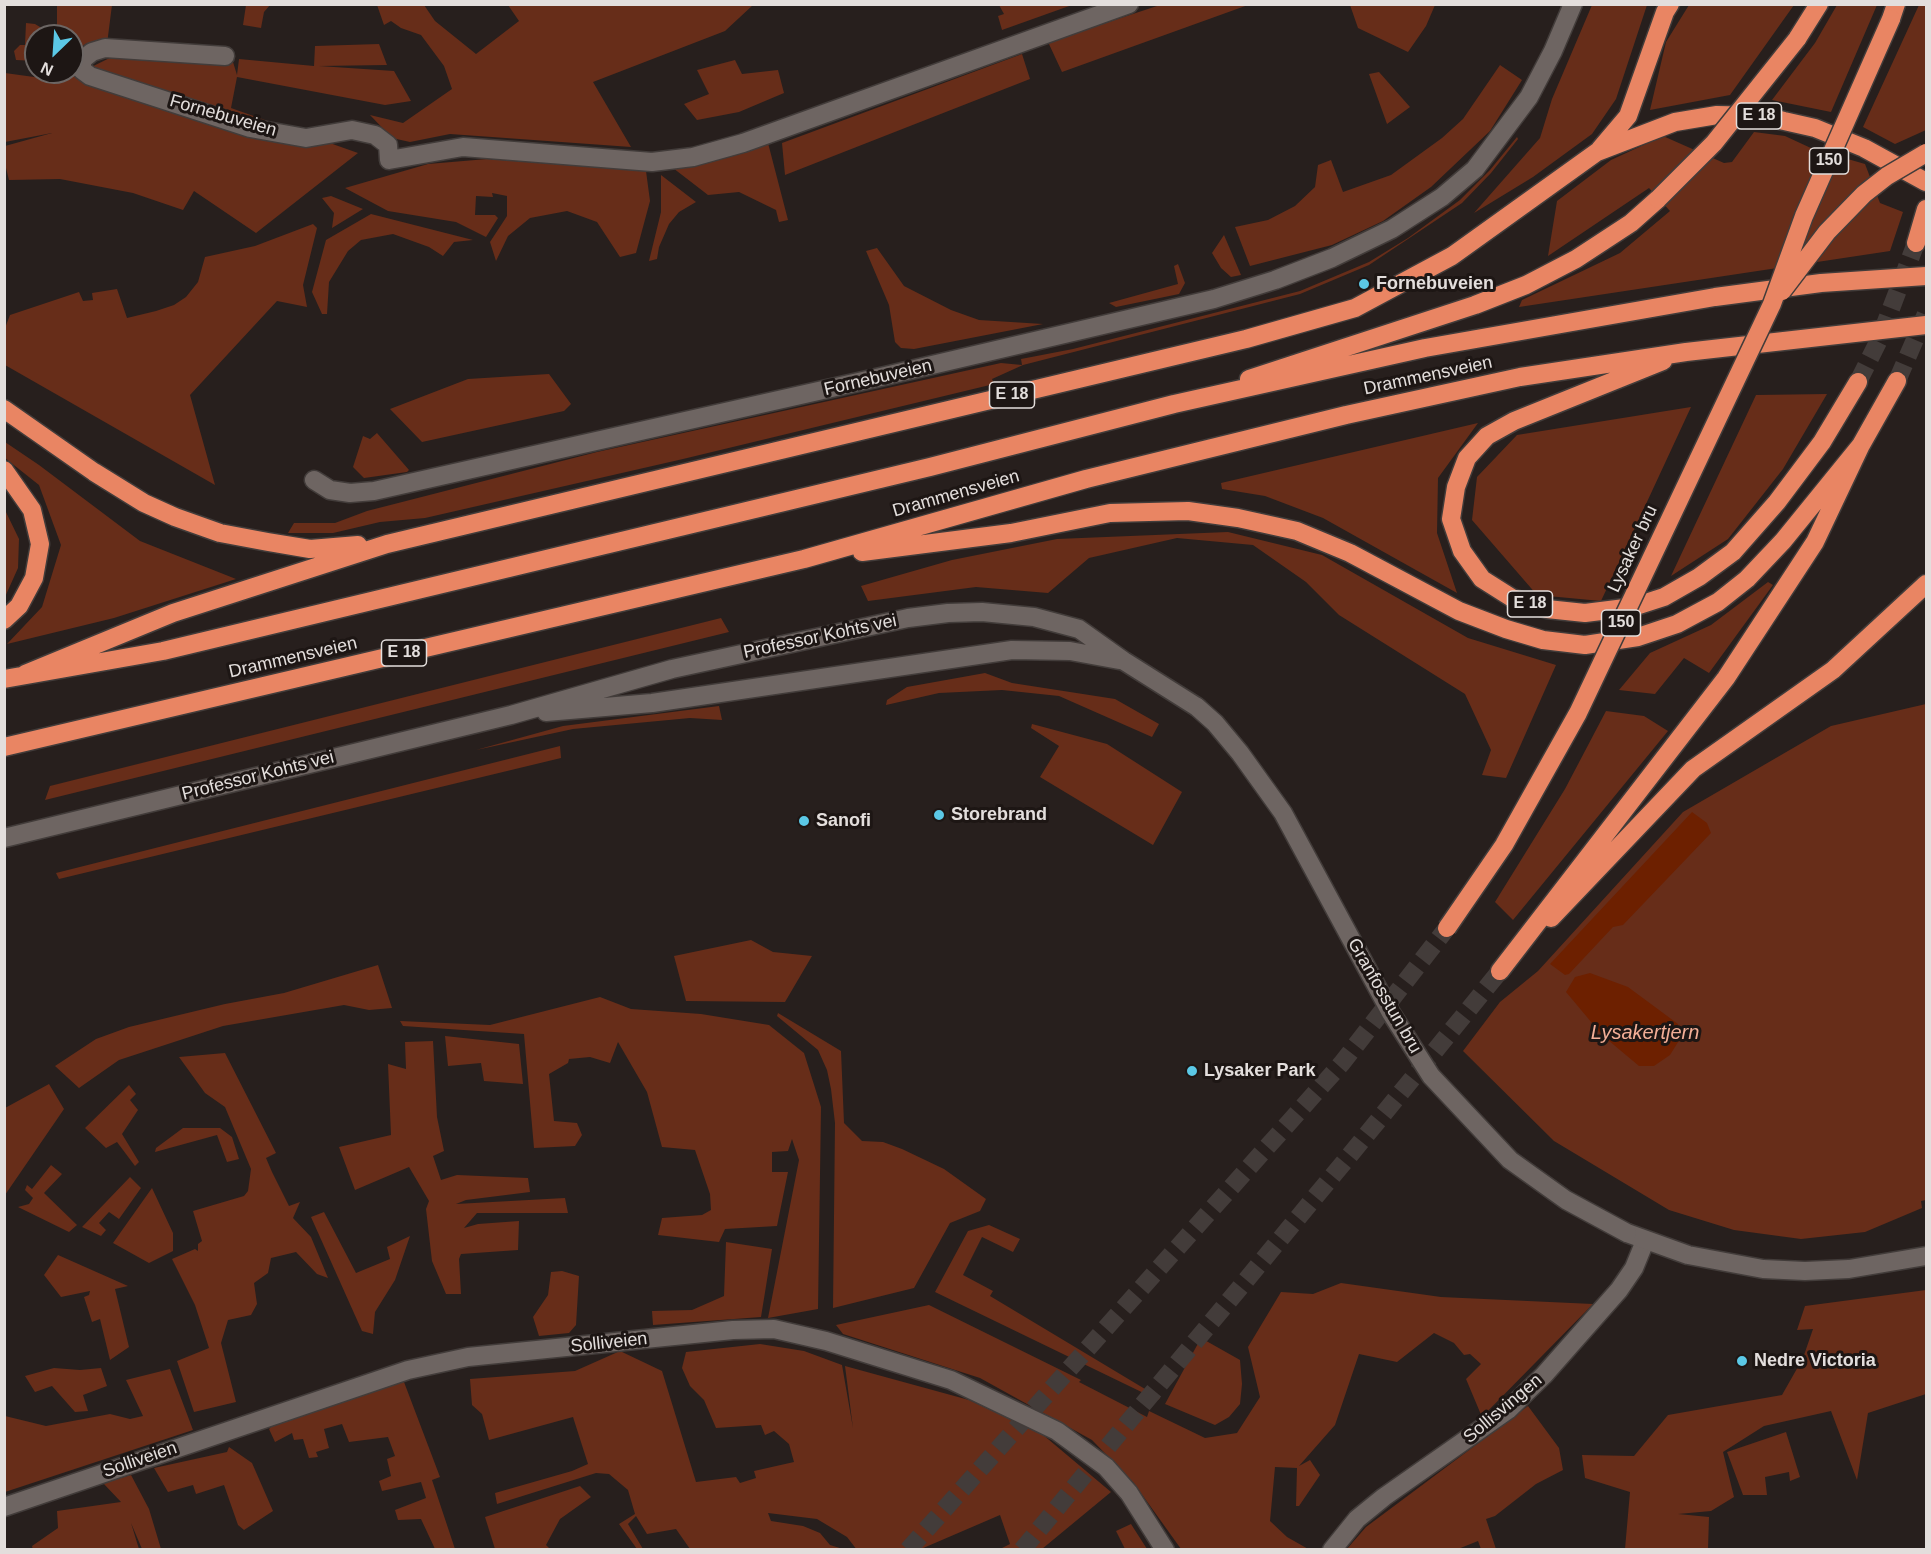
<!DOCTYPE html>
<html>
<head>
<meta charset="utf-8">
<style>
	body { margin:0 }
	#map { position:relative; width:1931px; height:1554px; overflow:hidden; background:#271f1d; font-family:Arial,sans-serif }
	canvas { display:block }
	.frame { position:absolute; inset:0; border:6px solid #e3dedc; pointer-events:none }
	.north { position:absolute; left:24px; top:24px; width:60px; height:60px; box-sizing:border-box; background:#1d1614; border:2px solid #6c6664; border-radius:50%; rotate:205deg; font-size:16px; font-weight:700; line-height:24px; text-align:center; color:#e3dedc }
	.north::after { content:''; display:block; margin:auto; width:21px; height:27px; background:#5bc8e6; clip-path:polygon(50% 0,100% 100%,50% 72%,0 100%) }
</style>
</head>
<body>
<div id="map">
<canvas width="1931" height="1554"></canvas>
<div class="frame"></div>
<div class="north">N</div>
</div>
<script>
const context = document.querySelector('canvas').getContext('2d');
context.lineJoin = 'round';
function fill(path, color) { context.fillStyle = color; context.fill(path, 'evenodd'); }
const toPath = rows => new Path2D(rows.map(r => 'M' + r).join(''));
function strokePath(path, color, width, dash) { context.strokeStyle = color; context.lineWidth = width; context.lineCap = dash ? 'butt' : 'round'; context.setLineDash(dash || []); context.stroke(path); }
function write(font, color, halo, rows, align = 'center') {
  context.font = font + ' Arial,sans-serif'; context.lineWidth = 6; context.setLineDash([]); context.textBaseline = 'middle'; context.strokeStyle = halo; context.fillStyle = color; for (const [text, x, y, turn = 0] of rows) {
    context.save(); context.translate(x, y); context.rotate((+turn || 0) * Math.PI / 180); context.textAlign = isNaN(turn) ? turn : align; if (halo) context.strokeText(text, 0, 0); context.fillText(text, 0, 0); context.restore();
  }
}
fill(toPath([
	[57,5,112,5,107,44,87,43,72,53,72,36,57,36],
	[246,5,270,5,264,12,261,28,243,25],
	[377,5,424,5,435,21,476,54,519,21,508,5,753,5,725,31,593,82,631,147,450,134,410,142,392,138,370,115,403,123,452,89,444,66,421,35,401,28,391,21,384,25],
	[999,5,1072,5,1002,30,998,16,1004,14],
	[1160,5,1248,5,1062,72,1048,42],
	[1350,5,1350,4,1435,5,1426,26,1408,52,1358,28],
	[1592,5,1647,5,1616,99,1592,134,1533,177,1474,213,1540,138,1552,99],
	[1689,5,1794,5,1730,95,1650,110,1666,42],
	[1837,5,1877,5,1831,112,1772,100,1815,43],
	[1919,5,1926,5,1926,130,1895,144,1863,127],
	[26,23,35,24,50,33,50,36,36,36,36,61,16,60,14,51,20,45,25,45],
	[144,41,229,49,237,75,239,59,314,66,315,46,379,44,387,65,319,66,394,71,411,101,385,105,237,77,231,108,358,153,256,233,194,191,183,210,133,193,60,179,9,180,5,164,5,146,52,133,5,142,5,73,63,81],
	[1022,54,1030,79,785,175,782,143],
	[735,60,742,74,778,70,784,93,739,112,697,120,684,104,709,94,697,70],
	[1500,65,1522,80,1490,131,1431,187,1383,221,1332,245,1250,266,1235,227,1268,220,1295,206,1315,187,1318,165,1331,160,1343,192,1391,175,1442,138,1463,119],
	[1379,72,1410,107,1387,124,1369,74],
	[1754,132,1785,136,1813,149,1865,164,1880,203,1903,212,1890,251,1519,307,1522,300,1620,253,1670,211,1649,188,1548,256,1557,201,1611,160,1663,136,1724,163,1732,162],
	[1517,137,1518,139,1491,173,1462,203,1369,265,1300,294,1023,365,992,379,994,384,683,459,425,518,380,522,333,533,288,533,294,523,335,523,367,511,597,452,1001,363,1022,365,1021,359,1073,349,1300,291,1369,262,1408,238,1460,200,1490,170],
	[768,143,788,220,779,222,776,210,739,192,708,195,673,168],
	[487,159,646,171,650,201,636,253,620,257,597,222,567,211,530,218,508,236,496,261,490,242,507,216,507,196,492,193,493,197,476,196,475,215,495,215,498,218,486,237,456,222,388,211,345,188,428,164],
	[661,175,696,202,679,212,669,224,659,247,657,259,649,261,661,212],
	[331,196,363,209,332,228,334,213,322,198],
	[371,214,473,240,454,242,443,256,429,247,393,234,361,240,348,251,329,282,327,314,322,314,312,292,326,240],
	[313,224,317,228,303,285,307,307,277,301,190,395,215,485,5,365,5,328,10,315,79,292,83,301,93,300,92,293,117,289,127,318,156,311,174,305,186,297,198,282,205,257,255,246],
	[1224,235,1241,275,1231,277,1221,268,1212,253],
	[877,248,904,286,951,310,979,320,1043,324,914,349,901,348,895,342,889,305,866,251],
	[1178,264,1185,283,1179,294,1116,307,1109,303,1178,284,1174,266],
	[549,374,571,404,564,411,422,442,390,409,468,379],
	[1827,394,1783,469,1728,539,1671,576,1756,395],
	[1691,407,1601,601,1537,595,1472,520,1477,477,1517,435],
	[1478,423,1438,478,1437,533,1457,593,1323,518,1265,496,1222,489,1221,483],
	[377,433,409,470,407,472,364,478,353,467,363,436,370,439],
	[5,442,39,465,140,541,236,579,114,618,7,644,42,607,61,545,39,485,5,458],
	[5,510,19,539,18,568,5,597],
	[1228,532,1322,555,1468,638,1556,665,1506,778,1482,775,1491,750,1465,694,1339,615,1306,582,1253,545,1177,538,1089,558,1048,593,976,587,868,601,861,586,952,560,1057,539],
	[1768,582,1773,585,1709,673,1684,658,1655,694,1619,690,1650,653,1711,625],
	[721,618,729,632,45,800,50,786],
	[985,673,1012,683,1115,699,1159,724,1152,737,1059,696,1002,690,939,693,886,705,887,700,907,687],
	[1926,704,1926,1200,1921,1201,1922,1208,1865,1232,1801,1239,1734,1230,1669,1210,1554,1141,1463,1051,1500,1002,1538,971,1683,812,1831,726],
	[719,706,722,720,690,718,573,729,476,750,563,726],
	[1606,711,1644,716,1668,731,1513,920,1495,902,1565,789],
	[1032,724,1107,744,1182,792,1153,845,1040,777,1059,746,1031,728],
	[560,746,561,758,59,879,56,873],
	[751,940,773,952,812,956,785,1002,686,1001,674,956],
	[378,965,392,1008,369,1010,344,1005,223,1026,119,1060,79,1088,55,1066,96,1039,129,1027,225,1004,284,993],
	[600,997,631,1009,701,1014,769,1025,804,1053,821,1107,818,1309,768,1318,799,1160,792,1139,788,1151,772,1152,772,1172,788,1172,777,1226,725,1229,719,1242,658,1235,662,1218,702,1215,711,1210,710,1194,695,1150,662,1147,647,1092,618,1042,610,1063,590,1057,569,1059,568,1063,549,1074,554,1121,577,1123,582,1135,575,1146,534,1148,524,1034,403,1026,400,1021,490,1025],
	[778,1013,841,1051,844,1123,862,1141,883,1142,902,1149,944,1169,986,1199,980,1211,950,1223,914,1288,833,1308,835,1123,831,1089,827,1070,818,1050,777,1016],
	[445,1036,519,1044,523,1084,484,1081,481,1063,448,1066],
	[433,1041,437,1117,444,1151,433,1156,441,1180,457,1175,528,1178,530,1192,466,1200,456,1204,565,1198,568,1213,477,1213,464,1228,478,1224,519,1221,518,1250,461,1254,459,1259,461,1294,446,1294,432,1261,426,1209,429,1201,409,1167,355,1190,339,1147,391,1135,388,1064,406,1069,405,1042],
	[225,1053,276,1153,266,1158,272,1172,289,1206,300,1202,293,1218,311,1237,328,1278,317,1274,296,1252,271,1258,268,1273,254,1283,257,1304,251,1315,228,1320,221,1343,236,1402,194,1412,177,1361,209,1348,195,1305,172,1259,195,1249,198,1251,198,1244,202,1241,193,1211,244,1196,248,1191,251,1169,225,1107,205,1093,179,1057],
	[49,1084,64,1109,5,1195,5,1108],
	[129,1085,136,1094,130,1100,138,1110,122,1134,139,1162,135,1166,117,1142,106,1148,85,1128],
	[183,1128,220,1128,232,1137,239,1159,227,1162,217,1135,155,1152,156,1148],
	[51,1165,62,1174,44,1193,77,1225,69,1232,18,1207,29,1204,33,1198,25,1190,27,1185,32,1189],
	[130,1177,141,1188,119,1219,109,1212,99,1223,106,1230,101,1236,82,1227],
	[152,1188,173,1233,173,1251,149,1263,113,1243],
	[324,1212,356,1273,390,1259,387,1247,410,1236,395,1280,375,1312,373,1334,362,1331,311,1217],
	[989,1225,1020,1239,1013,1252,982,1237,963,1275,993,1291,990,1296,1160,1398,1158,1400,935,1292,968,1231],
	[726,1242,772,1249,761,1317,653,1325,652,1311,692,1310,724,1296],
	[58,1255,128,1286,115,1289,129,1347,110,1360,100,1319,92,1322,84,1297,89,1295,90,1291,61,1297,44,1275],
	[562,1271,579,1276,576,1325,569,1333,539,1336,533,1317,548,1295,551,1272],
	[1341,1283,1441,1297,1593,1304,1482,1417,1466,1379,1481,1364,1470,1354,1464,1355,1454,1343,1434,1333,1397,1362,1359,1354,1335,1425,1299,1466,1310,1460,1320,1475,1299,1506,1296,1506,1297,1468,1275,1467,1270,1521,1287,1537,1310,1550,1181,1549,1133,1482,1092,1440,980,1378,843,1334,836,1325,929,1305,1081,1380,1079,1382,1147,1417,1149,1411,1205,1438,1237,1433,1260,1397,1248,1347,1281,1292,1313,1294],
	[1926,1290,1926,1394,1868,1413,1857,1480,1831,1411,1764,1426,1723,1452,1734,1497,1711,1511,1678,1514,1709,1517,1708,1549,1625,1549,1630,1492,1585,1478,1582,1455,1634,1456,1668,1415,1782,1395,1803,1358,1813,1329,1797,1330,1805,1306],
	[1201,1338,1240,1360,1242,1384,1240,1404,1229,1417,1215,1425,1165,1404],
	[760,1344,804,1351,842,1365,853,1428,845,1366,969,1400,1042,1434,1111,1492,1042,1549,1000,1549,1010,1544,1000,1515,921,1549,857,1550,847,1537,817,1519,768,1513,771,1521,803,1526,820,1533,830,1545,843,1549,690,1549,676,1529,647,1534,636,1516,628,1524,643,1549,637,1549,619,1524,635,1514,628,1490,609,1474,596,1473,497,1504,495,1493,572,1471,588,1464,573,1417,489,1440,482,1414,472,1405,470,1379,575,1371,620,1351,662,1371,696,1482,736,1477,740,1483,756,1478,754,1471,794,1462,789,1444,774,1431,765,1435,761,1425,716,1428,704,1400,690,1386,682,1368,686,1352],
	[54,1368,80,1370,101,1368,107,1386,83,1395,88,1411,75,1412,52,1386,35,1392,25,1376],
	[170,1369,193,1430,5,1492,5,1416,46,1426,110,1414,130,1419,143,1416,126,1380],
	[400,1380,404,1382,440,1477,432,1480,455,1549,435,1549,421,1519,398,1520,395,1510,426,1498,421,1482,382,1491,379,1481,391,1476,387,1459,395,1456,388,1437,349,1442,342,1424,324,1429,329,1448,316,1452,318,1457,309,1458,303,1439,294,1440,292,1433,275,1442,269,1429,273,1425],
	[1528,1406,1559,1448,1563,1470,1536,1484,1495,1516,1486,1519,1496,1549,1481,1549,1478,1541,1458,1549,1346,1550,1366,1527],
	[1786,1432,1800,1477,1790,1481,1789,1472,1765,1477,1767,1495,1743,1495,1727,1452],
	[229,1447,252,1463,273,1511,244,1530,238,1525,224,1485,196,1494,193,1485,168,1492,154,1468,227,1452],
	[131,1475,149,1509,161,1549,142,1549,131,1523,139,1549,33,1550,32,1546,58,1528,57,1511,121,1502,103,1483],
	[580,1486,591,1497,560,1519,546,1545,550,1549,495,1549,485,1517],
	[1131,1524,1147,1549,1125,1549,1116,1531]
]), '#672d19');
fill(toPath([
	[1692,812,1707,823,1711,833,1623,925,1613,927,1569,974,1565,975,1550,964],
	[1590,973,1628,987,1678,1024,1680,1039,1670,1055,1654,1066,1639,1066,1602,1035,1566,992,1575,977]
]), '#6d2000');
strokePath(toPath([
	[1897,381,1926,314],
	[1858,382,1879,340,1916,243],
	[908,1550,1342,1063,1447,928],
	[1022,1550,1350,1155,1500,971]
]), '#433c3a', 18, [18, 9]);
const street = toPath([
	[225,56,105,48,92,52,82,60,82,70,90,76,250,128,306,138,352,130,375,135,388,145,389,160,463,147,652,162,693,157,743,143,1129,4],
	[314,480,330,490,350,493,374,491,885,376,1214,299,1275,280,1332,258,1392,229,1442,197,1475,169,1529,97,1553,51,1573,4],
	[4,1507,408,1370,468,1357,733,1330,774,1329,826,1341,951,1380,1057,1431,1106,1467,1129,1493,1165,1550],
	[1332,1550,1357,1519,1384,1497,1508,1410,1544,1375,1619,1290,1634,1268,1645,1241]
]);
const secondary = toPath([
	[546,712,652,703,1012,650,1070,651,1119,660],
	[4,838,511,715,672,669,908,618,948,613,982,612,1034,617,1079,629,1124,661,1197,707],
	[1627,1233,1688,1255,1763,1269,1805,1271,1849,1269,1926,1256]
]);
const highway = toPath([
	[1891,19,1896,4],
	[1797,39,1819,4],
	[1600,149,1628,116,1665,12,1670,4],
	[1916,243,1926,209],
	[1663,361,1514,421,1487,436,1467,458,1456,487,1451,519,1462,551,1482,579,1512,598,1547,609,1585,613,1633,607,1664,597,1699,577,1733,552,1777,502,1822,442,1858,382],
	[1249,379,1475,305,1526,285,1576,259,1631,223,1658,199],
	[4,409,94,472,144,503,175,517,220,533,268,542,310,549,358,545],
	[4,470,32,510,40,544,34,578,19,606,4,620],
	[862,552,1011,533,1110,513,1188,511,1238,518,1297,531,1350,553,1459,611,1506,629,1543,640,1585,645,1638,637,1677,624,1718,602,1747,579,1783,541,1861,445],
	[25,674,173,613,387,544,1246,339,1355,308,1452,256,1597,152,1675,122,1717,115,1764,116,1784,121,1815,128,1864,148,1926,182],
	[4,679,163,651,930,467,1174,404,1425,348,1715,297,1821,283,1926,276],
	[4,747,804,559,1086,479,1346,415,1520,377,1686,352,1926,325],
	[1551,918,1693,769,1833,670,1926,584],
	[1500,971,1726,678,1815,542,1861,445,1897,381]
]);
strokePath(street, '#423c3a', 21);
strokePath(secondary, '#423c3a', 21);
strokePath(highway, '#423c3a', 21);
strokePath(street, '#6e6562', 18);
strokePath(secondary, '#6e6562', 18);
strokePath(highway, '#e98563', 18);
const secondaryBridge = toPath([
	[1197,707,1215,723,1240,753,1283,813,1391,1013,1431,1076,1510,1160,1566,1200,1627,1233]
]);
const highwayBridge = toPath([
	[1658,199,1714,143,1797,39],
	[1782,291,1827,232,1864,194,1887,176,1926,153],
	[1447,928,1504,845,1578,713,1772,304,1804,216,1891,19]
]);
strokePath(secondaryBridge, '#423c3a', 21, []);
strokePath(highwayBridge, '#423c3a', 21, []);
strokePath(secondaryBridge, '#6e6562', 18);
strokePath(highwayBridge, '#e98563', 18);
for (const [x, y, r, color] of [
	[1364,284,6,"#5bc8e6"],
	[939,815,6,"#5bc8e6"],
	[804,821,6,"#5bc8e6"],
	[1192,1071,6,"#5bc8e6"],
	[1742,1361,6,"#5bc8e6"]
]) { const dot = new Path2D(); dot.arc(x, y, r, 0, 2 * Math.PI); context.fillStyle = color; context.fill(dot); strokePath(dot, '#1d1614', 2); }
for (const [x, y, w] of [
	[1759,116,45],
	[1829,161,39],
	[1012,395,45],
	[1530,604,45],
	[1621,623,39],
	[404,653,45]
]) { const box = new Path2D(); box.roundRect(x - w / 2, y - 13, w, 26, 4.5); context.fillStyle = '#1d1614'; context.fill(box); strokePath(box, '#e3dedc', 1.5); }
write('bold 16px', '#e3dedc', null, [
	["E 18",1759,116],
	["150",1829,161],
	["E 18",1012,395],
	["E 18",1530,604],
	["150",1621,623],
	["E 18",404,653]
]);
write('18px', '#e3dedc', '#1d1614', [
	["Fornebuveien",223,116,16],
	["Drammensveien",1428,376,-12],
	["Fornebuveien",878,378,-13],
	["Drammensveien",956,494,-16],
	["Lysaker bru",1633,549,-65],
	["Professor Kohts vei",820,637,-12],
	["Drammensveien",293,658,-13],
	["Professor Kohts vei",258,776,-14],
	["Granfosstun bru",1384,996,60],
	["Solliveien",609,1343,-6],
	["Sollisvingen",1503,1409,-40],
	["Solliveien",140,1460,-19]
]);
write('bold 18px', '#e3dedc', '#1d1614', [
	["Fornebuveien",1376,284],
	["Storebrand",951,815],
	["Sanofi",816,821],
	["Lysaker Park",1204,1071],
	["Nedre Victoria",1754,1361]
], 'left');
write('italic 20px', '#f3ae96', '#1d1614', [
	["Lysakertjern",1645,1033]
]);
</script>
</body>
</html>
